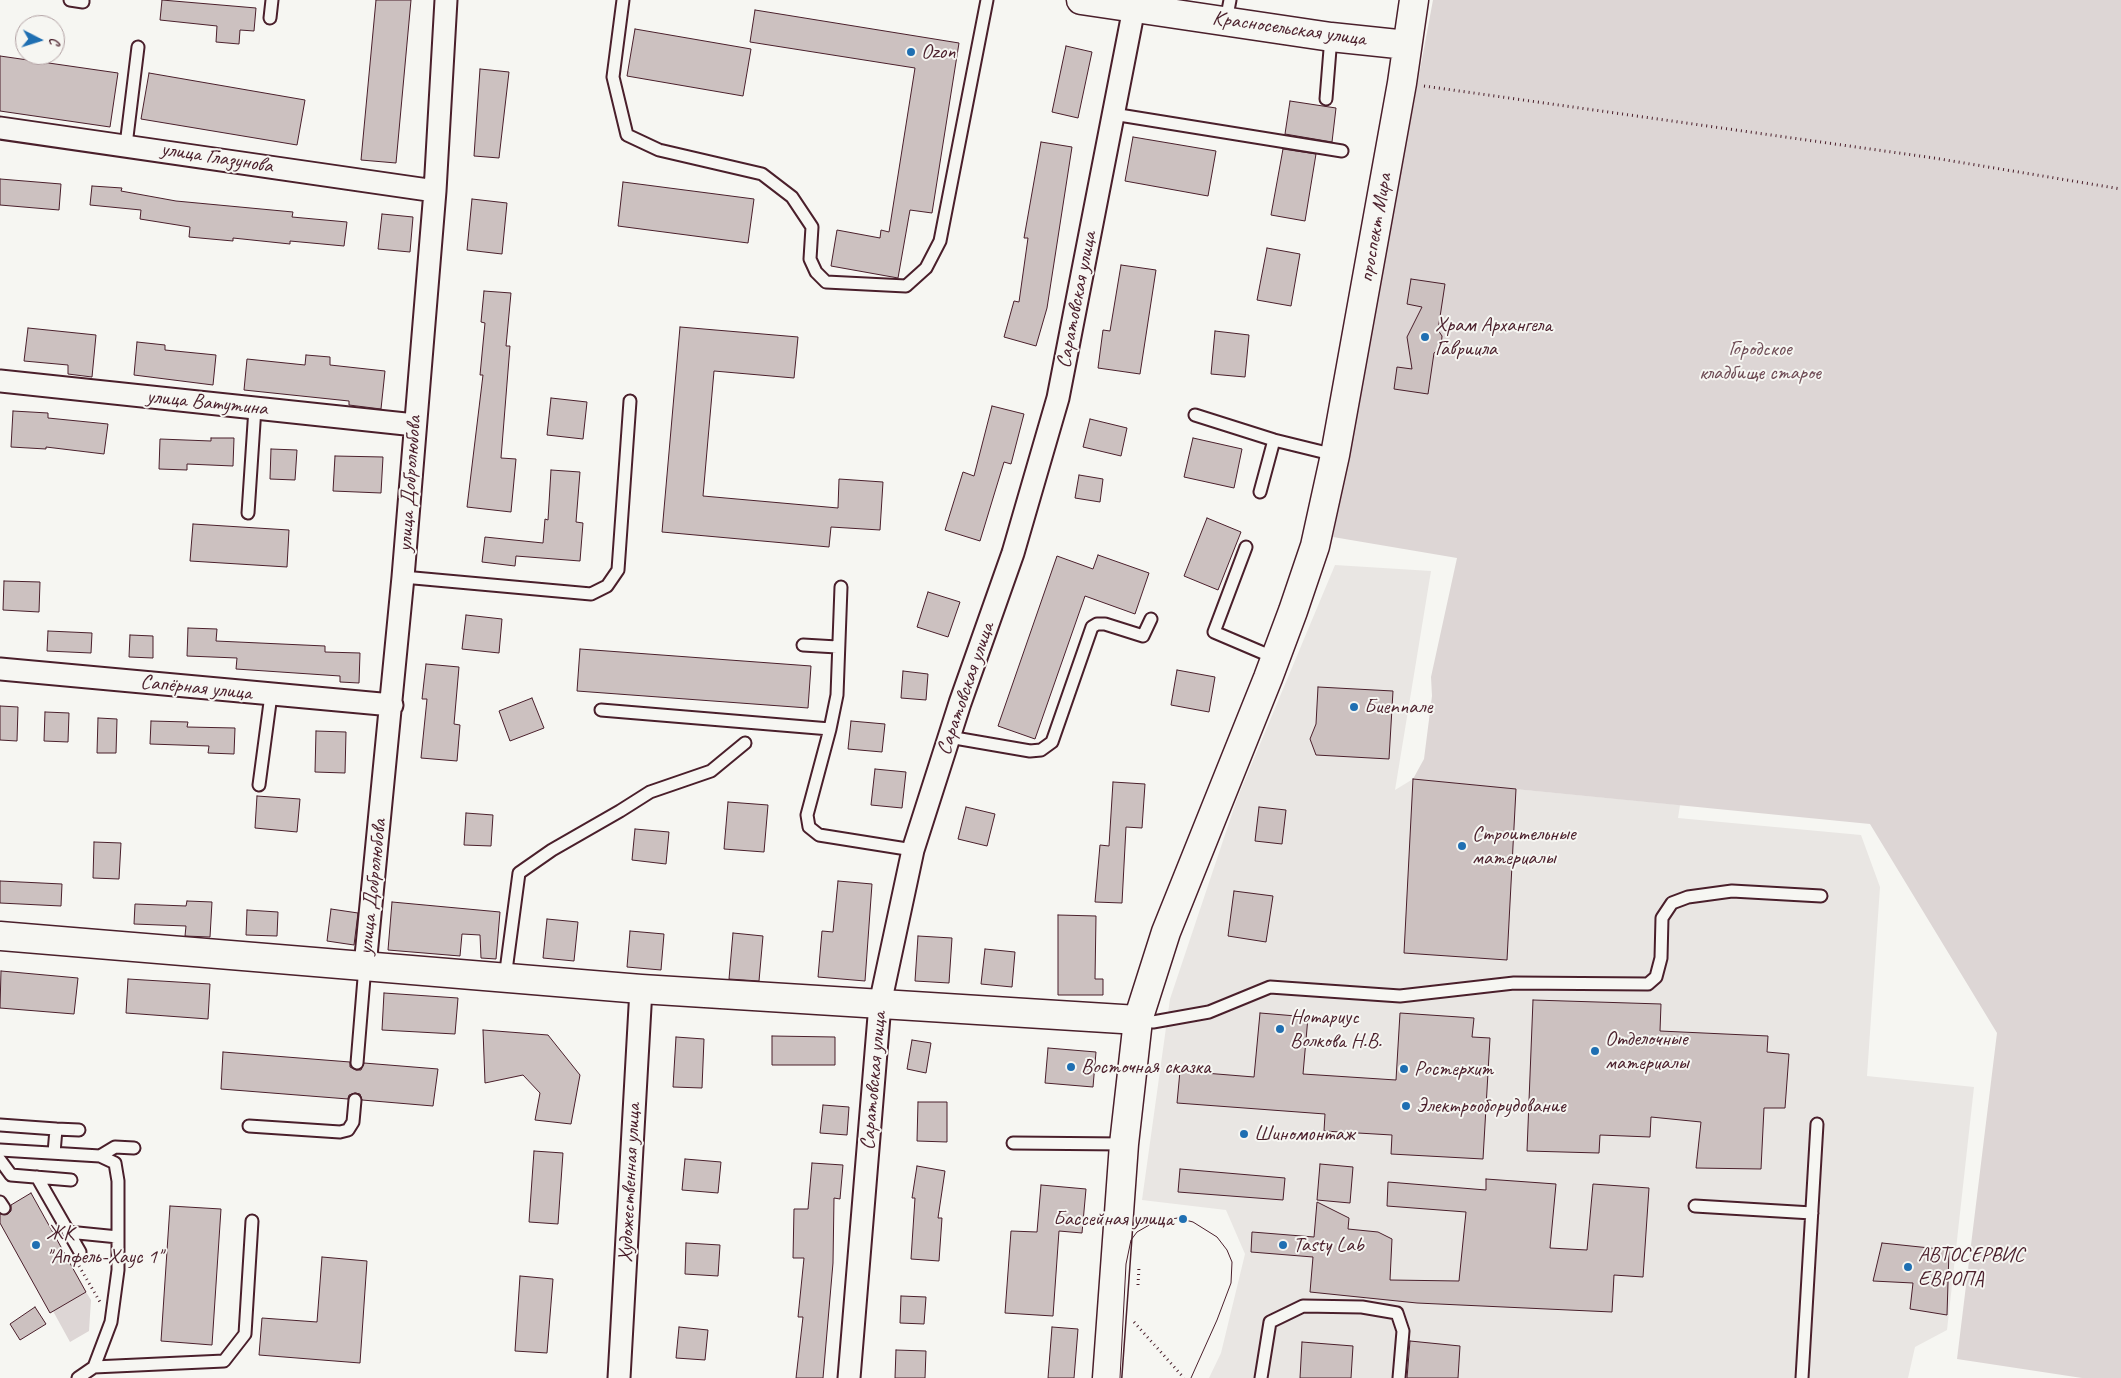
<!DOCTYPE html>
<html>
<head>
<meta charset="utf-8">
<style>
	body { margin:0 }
	#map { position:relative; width:2121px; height:1378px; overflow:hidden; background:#f6f6f2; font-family:Caveat,sans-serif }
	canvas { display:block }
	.north { position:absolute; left:15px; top:15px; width:50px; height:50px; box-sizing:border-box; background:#f6f6f2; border:1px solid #b1a0a2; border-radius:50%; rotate:95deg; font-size:14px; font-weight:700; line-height:20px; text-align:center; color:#4a1f2b }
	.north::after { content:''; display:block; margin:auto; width:18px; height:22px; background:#1f6fb2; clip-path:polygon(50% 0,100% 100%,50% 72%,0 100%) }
</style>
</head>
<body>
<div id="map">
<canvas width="2121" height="1378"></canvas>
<div class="north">С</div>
</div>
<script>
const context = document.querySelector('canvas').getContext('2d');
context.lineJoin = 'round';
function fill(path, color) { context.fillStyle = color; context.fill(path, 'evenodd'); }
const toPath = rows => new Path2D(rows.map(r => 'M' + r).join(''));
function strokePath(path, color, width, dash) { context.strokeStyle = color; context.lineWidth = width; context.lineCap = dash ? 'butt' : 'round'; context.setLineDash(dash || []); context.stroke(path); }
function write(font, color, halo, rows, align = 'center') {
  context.font = font + ' Caveat,sans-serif'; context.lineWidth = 4; context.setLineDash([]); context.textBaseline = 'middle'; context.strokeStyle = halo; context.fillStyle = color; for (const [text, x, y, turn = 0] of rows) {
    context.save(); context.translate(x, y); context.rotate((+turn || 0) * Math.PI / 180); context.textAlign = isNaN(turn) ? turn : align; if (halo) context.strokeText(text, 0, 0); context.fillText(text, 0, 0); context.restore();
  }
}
fill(toPath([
	[1335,565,1431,571,1395,790,1413,779,1680,805,1678,818,1861,835,1880,887,1867,1076,1974,1087,1947,1330,1915,1347,1908,1378,1209,1378,1221,1353,1245,1254,1226,1210,1142,1200,1170,999,1237,799]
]), '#e9e6e3');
fill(toPath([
	[1433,0,2121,0,2121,1378,2082,1378,1957,1359,1997,1033,1870,824,1413,779,1424,759,1432,696,1431,677,1457,558,1333,537],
	[86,1292,91,1300,89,1331,70,1342,53,1311]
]), '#ddd6d5');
const building = toPath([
	[162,0,256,8,254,31,240,30,239,44,216,42,217,26,160,20,162,0],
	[376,0,411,0,396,163,361,160,376,0],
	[755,10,959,43,932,213,910,210,898,278,831,266,837,230,880,238,881,230,889,232,915,68,750,42,755,10],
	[635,29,751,49,743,96,627,76,635,29],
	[1066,46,1092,52,1078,118,1052,112,1066,46],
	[0,56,118,73,110,127,0,111,0,56],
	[480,69,509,72,499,158,474,156,480,69],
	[149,73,305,100,297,145,141,119,149,73],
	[1290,101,1336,108,1332,142,1285,134,1290,101],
	[1133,137,1216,151,1208,196,1125,181,1133,137],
	[1041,142,1072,147,1047,308,1036,346,1004,337,1014,301,1019,302,1028,238,1024,238,1041,142],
	[1283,149,1316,154,1305,221,1271,215,1283,149],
	[0,179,61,184,59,210,0,205,0,179],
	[623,182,754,199,748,243,618,226,623,182],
	[92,186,122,188,121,191,176,201,293,212,292,217,347,222,344,246,290,241,290,244,233,238,233,241,189,237,190,227,140,219,141,210,90,205,92,186],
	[472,199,507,203,502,254,467,250,472,199],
	[382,214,413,217,410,252,378,249,382,214],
	[1267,248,1300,254,1291,306,1257,300,1267,248],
	[1121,265,1156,270,1140,374,1098,368,1103,330,1110,331,1121,265],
	[1411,279,1445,284,1438,330,1442,336,1441,348,1434,353,1428,394,1394,389,1397,367,1412,369,1407,337,1422,307,1407,304,1411,279],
	[484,291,511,293,506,346,510,346,501,458,516,459,511,512,467,507,483,375,480,375,485,323,481,322,484,291],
	[680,327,798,337,794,378,714,371,703,496,838,508,839,479,883,482,880,530,831,527,829,547,662,532,680,327],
	[28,328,96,335,92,377,68,374,68,365,24,361,28,328],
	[1215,331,1249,335,1245,377,1211,374,1215,331],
	[137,342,165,345,165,350,216,355,213,385,134,375,137,342],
	[306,355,330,357,330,365,385,371,381,409,349,405,349,401,244,390,247,359,305,365,306,355],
	[551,398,587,402,583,439,547,435,551,398],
	[992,406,1024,414,1011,464,1004,462,980,541,945,530,963,472,974,476,992,406],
	[13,411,48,413,48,418,108,424,104,454,46,447,46,449,11,447,13,411],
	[1090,419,1127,428,1121,456,1083,447,1090,419],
	[211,438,234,438,233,466,187,464,187,470,159,469,160,439,211,441,211,438],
	[1193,438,1242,449,1234,488,1184,477,1193,438],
	[271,449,297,450,295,480,270,479,271,449],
	[335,456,383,457,381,493,333,491,335,456],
	[551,470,580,472,576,522,583,523,580,561,516,556,515,566,482,562,485,537,543,543,545,519,548,520,551,470],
	[1079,475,1103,479,1100,502,1075,498,1079,475],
	[1207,518,1241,532,1218,590,1184,576,1207,518],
	[193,524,289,530,287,567,190,561,193,524],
	[1098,555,1149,573,1135,614,1085,596,1035,739,998,726,1057,556,1093,569,1098,555],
	[4,581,40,582,39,612,3,610,4,581],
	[928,592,960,602,948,637,917,627,928,592],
	[466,615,502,619,499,653,462,649,466,615],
	[188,628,217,629,216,641,325,646,325,652,360,653,359,683,340,682,340,676,236,669,237,658,187,656,188,628],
	[48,631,92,633,91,653,47,651,48,631],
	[130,635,153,636,153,658,129,657,130,635],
	[580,649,811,666,808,708,577,691,580,649],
	[426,664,459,667,454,724,460,725,457,761,421,758,427,699,422,699,426,664],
	[1177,670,1215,677,1209,712,1171,705,1177,670],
	[903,671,928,674,926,700,901,698,903,671],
	[1318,687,1393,691,1389,759,1316,755,1310,739,1316,724,1318,687],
	[532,698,544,728,510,741,499,711,532,698],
	[0,706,18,707,17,741,0,740,0,706],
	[45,712,69,713,68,742,44,741,45,712],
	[98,718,117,719,116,753,97,753,98,718],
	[151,721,188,722,187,727,235,728,234,754,208,753,209,746,150,744,151,721],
	[851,721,885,724,882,752,848,749,851,721],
	[316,731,346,732,345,773,315,772,316,731],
	[875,769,906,772,902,808,871,805,875,769],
	[1413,779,1516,789,1507,960,1404,953,1413,779],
	[1113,782,1145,784,1142,828,1126,827,1122,903,1095,902,1100,845,1109,846,1113,782],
	[257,796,300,799,297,832,255,828,257,796],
	[728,802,768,805,764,852,724,849,728,802],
	[966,807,995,814,987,846,958,839,966,807],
	[1259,807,1286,810,1282,844,1255,841,1259,807],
	[466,813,493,815,491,846,464,845,466,813],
	[635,829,669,832,666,864,632,860,635,829],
	[94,842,121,843,119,879,93,878,94,842],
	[0,881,62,884,61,906,0,903,0,881],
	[838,881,872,884,865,981,818,977,822,931,833,932,838,881],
	[1234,891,1273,896,1266,942,1228,936,1234,891],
	[187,901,212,902,210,937,185,936,186,926,134,924,135,904,186,906,187,901],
	[392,902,500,912,496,959,481,958,480,935,462,934,460,956,388,950,392,902],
	[331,909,358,913,354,945,327,941,331,909],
	[247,910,278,912,277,936,246,935,247,910],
	[1058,915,1096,916,1095,979,1103,979,1103,995,1058,995,1058,915],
	[547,919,578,922,574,961,543,958,547,919],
	[630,931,664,934,661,970,627,967,630,931],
	[733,933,763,936,759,981,729,979,733,933],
	[918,936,952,938,949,983,915,981,918,936],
	[985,949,1015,952,1012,987,981,984,985,949],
	[1,971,78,978,74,1014,0,1008,1,971],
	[128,979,210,984,208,1019,126,1013,128,979],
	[384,993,458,998,455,1034,382,1030,384,993],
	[1533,1000,1661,1004,1660,1031,1768,1036,1767,1052,1789,1054,1785,1108,1764,1108,1761,1169,1696,1168,1701,1122,1651,1117,1650,1137,1600,1135,1599,1153,1527,1151,1533,1000],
	[1260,1013,1308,1017,1303,1074,1396,1080,1400,1013,1474,1018,1472,1037,1490,1038,1483,1159,1391,1154,1392,1135,1324,1131,1325,1114,1177,1103,1180,1071,1254,1077,1260,1013],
	[483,1030,548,1035,580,1075,571,1124,535,1120,540,1093,523,1075,485,1083,483,1030],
	[772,1036,835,1037,835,1065,772,1065,772,1036],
	[676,1037,704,1039,702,1088,673,1087,676,1037],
	[912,1040,931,1043,926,1073,907,1069,912,1040],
	[1048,1048,1096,1052,1093,1087,1045,1083,1048,1048],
	[223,1052,350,1062,350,1067,356,1070,361,1070,364,1063,438,1069,433,1106,362,1100,360,1094,355,1093,349,1095,348,1099,221,1089,223,1052],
	[918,1102,947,1102,947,1142,917,1141,918,1102],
	[823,1105,849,1107,847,1135,820,1133,823,1105],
	[534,1151,563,1153,558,1224,529,1222,534,1151],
	[685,1159,721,1162,718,1193,682,1190,685,1159],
	[812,1163,843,1165,840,1199,834,1198,833,1263,823,1378,796,1378,803,1317,798,1317,804,1258,793,1258,794,1209,808,1209,812,1163],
	[1320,1164,1353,1167,1350,1203,1317,1200,1320,1164],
	[917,1166,945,1171,938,1218,942,1218,939,1261,911,1259,915,1198,912,1198,917,1166],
	[1180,1169,1285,1178,1283,1200,1178,1192,1180,1169],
	[1486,1179,1556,1184,1550,1248,1587,1250,1593,1184,1649,1188,1643,1277,1614,1275,1612,1312,1417,1303,1310,1292,1313,1257,1251,1252,1252,1232,1314,1237,1317,1202,1349,1218,1348,1229,1378,1232,1392,1239,1390,1280,1459,1281,1466,1212,1387,1206,1388,1182,1486,1190,1486,1179],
	[1041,1185,1086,1189,1082,1233,1059,1231,1053,1316,1005,1313,1011,1231,1037,1232,1041,1185],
	[31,1193,86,1292,50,1313,0,1223,0,1214,8,1214,11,1211,11,1205,31,1193],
	[170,1206,221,1209,212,1345,161,1341,170,1206],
	[686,1243,720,1245,718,1276,685,1274,686,1243],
	[1882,1243,1949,1250,1947,1315,1910,1309,1913,1283,1873,1281,1882,1243],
	[322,1257,367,1261,360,1363,259,1355,262,1318,317,1322,322,1257],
	[520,1276,553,1279,547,1353,515,1351,520,1276],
	[901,1296,926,1297,924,1324,900,1323,901,1296],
	[35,1307,46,1324,20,1340,10,1324,35,1307],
	[679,1327,708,1330,705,1360,676,1358,679,1327],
	[1052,1327,1078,1329,1074,1378,1048,1378,1052,1327],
	[1410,1341,1460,1346,1458,1378,1407,1378,1410,1341],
	[1302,1342,1353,1346,1351,1378,1300,1378,1302,1342],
	[896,1350,926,1351,925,1378,895,1378,896,1350]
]);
fill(building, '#ccc1c0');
strokePath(building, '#4a1f2b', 1);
const service = toPath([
	[70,0,83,2,83,0],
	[623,0,613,77,627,135,659,150,762,174,792,197,812,227,810,259,816,272,826,282,906,286,926,268,940,241,987,0],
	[270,18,272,0],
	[1226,21,1230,0],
	[1326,99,1331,37],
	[1113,114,1342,151],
	[126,145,138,47],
	[1195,415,1274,440,1335,455],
	[1260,492,1274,440],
	[248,513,255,408],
	[1246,547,1214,632,1275,658],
	[403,577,591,594,607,586,618,570,630,401],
	[841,587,837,695,830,729,807,815,809,827,819,835,913,850],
	[803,645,837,647],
	[601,710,830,729],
	[949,737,1030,751,1041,750,1052,742,1092,627,1097,624,1105,624,1143,636,1151,619],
	[259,785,271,695],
	[505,978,519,873,552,850,620,811,650,792,711,771,745,743],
	[1138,1020,1153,1022,1209,1012,1270,987,1400,996,1514,983,1648,984,1656,977,1661,958,1662,918,1672,903,1688,897,1732,891,1821,896],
	[357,1063,365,966],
	[0,1125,56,1129],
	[249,1126,340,1132,348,1130,353,1122,355,1100],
	[1013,1143,1124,1144],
	[0,1150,100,1156,115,1163,118,1181,118,1270,111,1322,94,1367],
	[54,1153,56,1129,79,1130],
	[100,1156,115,1147,134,1148],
	[0,1160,11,1175,71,1180],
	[37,1177,80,1252],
	[0,1202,4,1208],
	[1695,1206,1812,1213],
	[68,1232,118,1237],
	[78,1378,94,1367,224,1361,245,1334,252,1221],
	[1261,1378,1270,1322,1303,1306,1362,1307,1397,1313,1403,1331,1399,1378],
	[1802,1378,1817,1124]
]);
const minor = toPath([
	[0,128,435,191],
	[0,381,415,425],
	[0,669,392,705],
	[365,966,403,577,435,191,446,0],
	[619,1378,641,989],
	[849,1378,880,1004,913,850,960,703,1013,553,1058,398,1134,8]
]);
const tertiary = toPath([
	[0,936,641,989,1138,1020]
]);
const secondary = toPath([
	[1081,0,1331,37,1407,45],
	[1107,1378,1124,1144,1138,1020,1166,932,1268,678,1293,611,1315,546,1335,455,1402,83,1414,0]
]);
strokePath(service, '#4a1f2b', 15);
strokePath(minor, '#4a1f2b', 25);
strokePath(tertiary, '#4a1f2b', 31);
strokePath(secondary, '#4a1f2b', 31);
strokePath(toPath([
	[1424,86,1934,158,2121,189],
	[79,1266,100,1302],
	[1138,1285,1139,1267],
	[1134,1322,1184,1378]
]), '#4a1f2b', 3, [1, 4]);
strokePath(service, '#f6f6f2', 11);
strokePath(minor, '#f6f6f2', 21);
strokePath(tertiary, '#f6f6f2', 28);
strokePath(secondary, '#f6f6f2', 28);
strokePath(toPath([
	[1120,1378,1126,1264,1131,1240,1137,1232,1151,1224,1163,1220,1178,1218,1193,1222,1217,1237,1227,1250,1232,1262,1231,1283,1217,1320,1191,1378]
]), '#4a1f2b', 1);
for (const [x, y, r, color] of [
	[911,52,5,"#1f6fb2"],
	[1425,337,5,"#1f6fb2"],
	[1354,707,5,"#1f6fb2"],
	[1462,846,5,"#1f6fb2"],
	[1280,1029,5,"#1f6fb2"],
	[1595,1051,5,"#1f6fb2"],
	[1071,1067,5,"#1f6fb2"],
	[1404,1069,5,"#1f6fb2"],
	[1406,1106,5,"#1f6fb2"],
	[1244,1134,5,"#1f6fb2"],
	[1183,1219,5,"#1f6fb2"],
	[36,1245,5,"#1f6fb2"],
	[1283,1245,5,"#1f6fb2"],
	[1908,1267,5,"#1f6fb2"]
]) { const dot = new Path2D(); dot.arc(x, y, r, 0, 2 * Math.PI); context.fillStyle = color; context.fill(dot); strokePath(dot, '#f6f6f2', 2); }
write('21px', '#4a1f2b', '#f6f6f2', [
	["Красносельская улица",1289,29,8],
	["улица Глазунова",217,158,9],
	["проспект Мира",1376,228,-80],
	["Саратовская улица",1077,300,-79],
	["улица Ватутина",207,403,6],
	["улица Добролюбова",410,484,-86],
	["Сапёрная улица",196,688,6],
	["Саратовская улица",966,689,-71],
	["улица Добролюбова",373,887,-84],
	["Саратовская улица",874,1081,-85],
	["Художественная улица",630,1183,-87]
]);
write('21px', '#4a1f2b', '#f6f6f2', [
	["Ozon",921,52],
	["Храм Архангела",1435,325],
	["Гавриила",1435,349],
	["Биеnnале",1364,707],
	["Строительные",1472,834],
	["материалы",1472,858],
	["Нотариус",1290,1017],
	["Волкова Н.В.",1290,1041],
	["Отделочные",1605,1039],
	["материалы",1605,1063],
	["Восточная сказка",1081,1067],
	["Ростерхит",1414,1069],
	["Электрооборудование",1416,1106],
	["Шиномонтаж",1254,1134],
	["Бассейная улица",1173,1219,"right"],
	["ЖК",46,1233],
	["\"Апфель-Хаус 1\"",46,1257],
	["Tasty Lab",1293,1245],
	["АВТОСЕРВИС",1918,1255],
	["ЕВРОПА",1918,1279]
], 'left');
write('21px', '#6f4d56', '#f6f6f2', [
	["Городское",1760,349],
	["кладбище старое",1760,373]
]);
</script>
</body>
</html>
